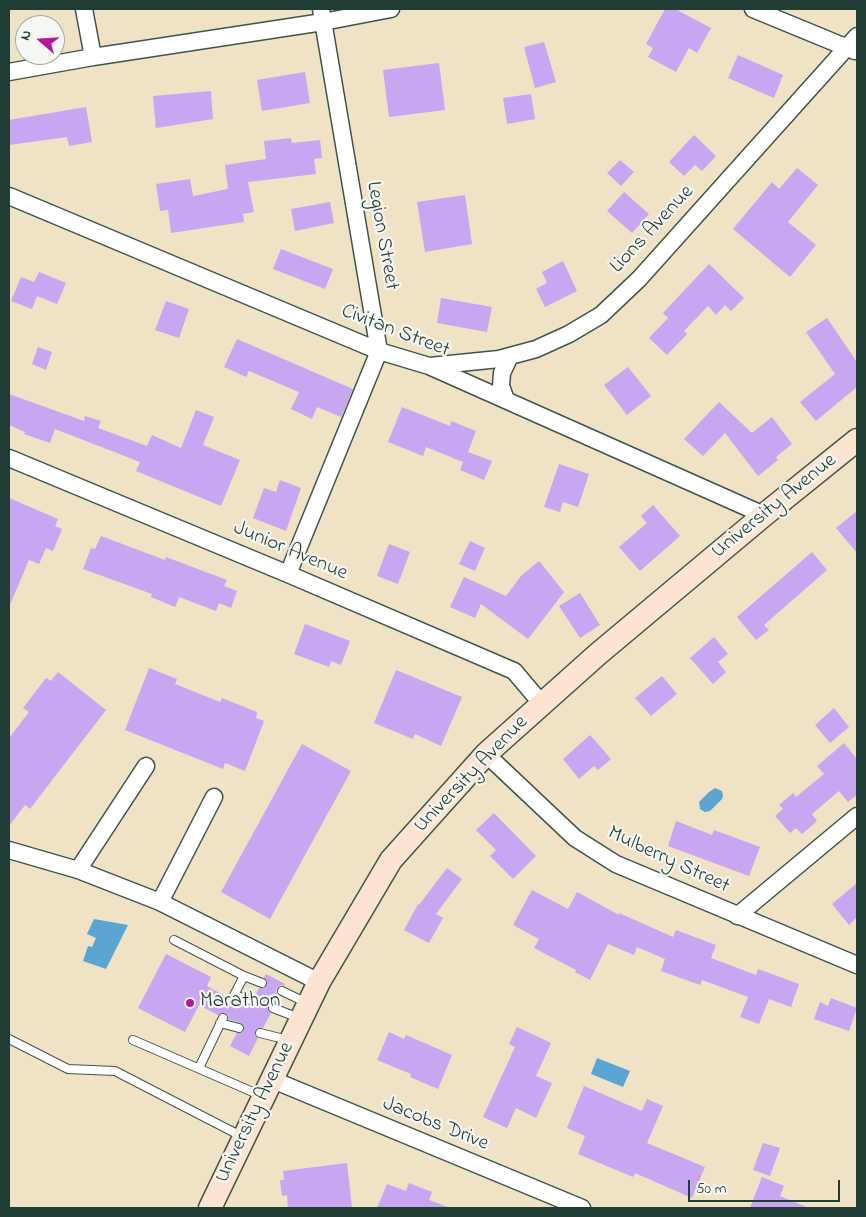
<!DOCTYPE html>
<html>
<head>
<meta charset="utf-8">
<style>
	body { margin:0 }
	#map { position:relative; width:866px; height:1217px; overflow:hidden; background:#efe2c5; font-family:"Indie Flower",sans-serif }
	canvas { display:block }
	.frame { position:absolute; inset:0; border:10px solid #1f3d34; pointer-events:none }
	.north { position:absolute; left:15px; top:15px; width:50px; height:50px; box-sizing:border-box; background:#f6f6f2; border:1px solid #a0aca6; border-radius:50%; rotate:289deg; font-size:14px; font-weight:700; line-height:20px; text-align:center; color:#1f3d34 }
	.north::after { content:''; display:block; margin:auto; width:18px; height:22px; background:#b5179e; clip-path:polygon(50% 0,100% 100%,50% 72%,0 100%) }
	.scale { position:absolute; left:688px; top:1180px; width:152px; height:22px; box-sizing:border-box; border:2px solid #1f3d34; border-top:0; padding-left:6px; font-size:15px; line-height:18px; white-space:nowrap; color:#1f3d34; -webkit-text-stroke:4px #f6f6f2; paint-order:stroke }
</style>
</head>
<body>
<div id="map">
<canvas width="866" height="1217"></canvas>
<div class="frame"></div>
<div class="north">N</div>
<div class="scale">50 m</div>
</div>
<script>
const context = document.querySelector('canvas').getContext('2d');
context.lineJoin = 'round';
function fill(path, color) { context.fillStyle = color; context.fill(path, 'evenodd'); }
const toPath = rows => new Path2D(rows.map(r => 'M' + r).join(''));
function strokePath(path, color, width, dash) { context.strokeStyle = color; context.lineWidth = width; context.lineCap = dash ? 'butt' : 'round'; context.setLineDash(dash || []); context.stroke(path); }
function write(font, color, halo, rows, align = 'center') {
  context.font = font + ' "Indie Flower",sans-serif'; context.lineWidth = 4.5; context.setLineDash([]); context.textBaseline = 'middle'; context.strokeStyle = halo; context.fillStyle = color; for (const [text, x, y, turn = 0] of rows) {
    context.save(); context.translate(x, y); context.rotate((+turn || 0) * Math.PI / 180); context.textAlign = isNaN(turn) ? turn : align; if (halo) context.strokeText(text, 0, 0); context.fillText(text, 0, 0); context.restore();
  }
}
fill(toPath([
	[715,788,722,791,723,796,722,799,710,811,705,812,700,809,699,802,709,792],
	[94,919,128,925,106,969,83,961,88,946,92,947,96,938,87,934],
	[597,1058,630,1071,623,1087,591,1074]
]), '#5ba5d2');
fill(toPath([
	[665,9,675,9,711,28,697,53,689,48,676,72,648,57,653,48,646,44],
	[544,42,556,82,535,88,524,47],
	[738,55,783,75,774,98,728,78],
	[439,63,445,110,389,117,383,70],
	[305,72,310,103,262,111,257,80],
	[211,91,213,119,156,128,153,96],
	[531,94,535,119,507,124,503,98],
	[86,107,92,142,69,146,67,137,9,145,9,120],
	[694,135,716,156,702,171,695,165,684,176,669,162],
	[291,138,292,143,320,140,322,158,314,159,316,174,248,182,254,212,243,214,244,222,171,233,168,210,160,211,156,184,190,179,193,196,228,189,225,165,266,159,264,141],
	[620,160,634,172,621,186,607,173],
	[797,168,818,185,788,222,816,245,790,277,733,229,772,182,779,189],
	[624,192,649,214,632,233,607,211],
	[465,195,472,244,425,252,417,202],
	[330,202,334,223,295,231,291,209],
	[281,249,333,269,325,289,273,269],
	[563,261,577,291,545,307,536,289,547,283,542,272],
	[709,264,744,298,731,311,725,305,716,315,708,306,684,331,687,334,667,355,649,338,668,318,663,313],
	[39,272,66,283,57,304,37,296,32,309,11,301,21,277,34,282],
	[441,298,492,307,487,332,437,323],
	[166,301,189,309,179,338,155,330],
	[827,318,857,362,857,387,816,421,800,402,835,374,806,332],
	[237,339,353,389,341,417,317,407,312,419,291,409,299,392,249,371,246,377,224,367],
	[38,347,52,352,46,370,32,364],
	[628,367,651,396,627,415,604,385],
	[9,394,84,421,85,416,101,421,98,428,147,446,152,435,181,448,196,410,214,417,203,445,240,460,221,506,136,471,140,462,55,429,50,443,24,434,25,432,9,425],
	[719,402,752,433,772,417,792,444,776,457,778,460,758,476,725,433,703,456,684,439],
	[402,407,450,426,451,421,476,431,468,452,492,461,484,480,460,470,463,462,426,447,423,456,388,442],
	[559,464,589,474,578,507,563,502,560,512,544,507],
	[280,480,301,488,286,531,253,518,264,488,276,492],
	[9,498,58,519,55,526,62,529,53,551,46,548,39,564,29,560,9,607],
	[653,505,680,536,640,571,619,547,647,523,641,516],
	[857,511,857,553,836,528],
	[101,536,165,560,166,557,227,580,224,586,237,591,231,608,219,603,216,611,179,597,175,607,151,597,152,594,83,569,91,548,95,549],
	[470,541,485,548,475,571,459,564],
	[389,544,410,552,398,584,377,576],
	[812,552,827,570,764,625,769,630,756,640,737,617],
	[539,561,564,592,528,639,481,604,475,618,450,607,464,577,506,596,521,576],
	[580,593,600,625,580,638,559,606],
	[305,624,350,641,341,665,331,661,329,667,294,654],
	[714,637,728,654,718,662,726,672,713,684,690,658],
	[149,668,177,679,175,684,220,702,222,698,257,712,256,718,264,721,245,771,225,763,223,769,125,730],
	[396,670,462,697,441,746,415,734,413,739,374,723],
	[58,672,106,710,30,809,25,805,9,826,9,738,29,712,23,708,46,678,51,681],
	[662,676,677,694,651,716,635,698],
	[834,708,849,727,830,743,815,725],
	[590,735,611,759,598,770,594,766,579,779,563,759],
	[844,743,857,759,857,795,848,802,839,791,812,814,817,821,802,834,796,828,790,833,775,816,783,809,779,805,793,793,796,797,824,774,817,766],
	[302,744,351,771,270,919,221,892],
	[494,813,536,856,513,879,490,856,496,850,476,830],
	[676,821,712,835,714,830,760,847,749,876,668,846],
	[447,868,462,879,436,914,443,918,429,943,404,930,418,904,419,905],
	[857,883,857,917,849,925,832,904],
	[532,890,568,909,577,892,619,915,619,913,673,937,676,930,716,945,711,958,756,975,758,969,799,984,791,1007,769,999,759,1024,740,1017,748,997,702,980,700,985,661,971,665,959,637,947,634,955,608,944,590,980,575,972,576,970,534,948,539,939,513,925],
	[166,954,211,977,207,986,227,997,227,1002,230,1004,235,1004,237,1002,249,1008,250,1006,256,1005,259,1000,255,996,259,988,263,988,267,985,264,978,266,974,285,984,284,986,281,985,277,988,276,992,279,996,276,1003,272,1003,268,1006,268,1009,271,1013,263,1028,258,1028,255,1031,255,1035,258,1038,249,1056,230,1046,237,1033,243,1032,244,1027,241,1023,228,1019,228,1015,225,1013,218,1015,199,1005,185,1032,138,1008],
	[831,998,857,1008,849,1031,814,1019,820,1002,828,1006],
	[517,1027,551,1043,536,1076,552,1083,536,1118,516,1108,507,1128,483,1117,515,1047,509,1044],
	[389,1032,404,1039,406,1035,452,1055,438,1089,410,1077,411,1074,377,1060],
	[584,1086,642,1111,647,1099,663,1106,647,1143,705,1167,692,1198,635,1173,633,1177,578,1154,585,1136,567,1128],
	[763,1143,780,1148,770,1176,753,1170],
	[347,1163,352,1208,288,1208,287,1195,282,1196,280,1180,284,1180,283,1171],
	[762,1177,784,1186,780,1196,809,1208,750,1208],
	[409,1183,432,1192,429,1200,448,1207,447,1208,377,1208,387,1184,406,1191]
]), '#c8a6f1');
const lane = toPath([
	[174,940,244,976,232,999],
	[244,976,262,983],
	[282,991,307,1003],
	[234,995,253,1001],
	[273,1008,299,1018],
	[220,1023,239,1028],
	[260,1033,288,1040],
	[9,1039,68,1069,115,1071,241,1136],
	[133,1040,262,1096],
	[199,1068,223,1018]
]);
const street = toPath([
	[84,9,93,57],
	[753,9,855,51],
	[9,72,93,57,323,22,391,9],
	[9,196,379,351,429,366,764,515],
	[430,366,499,359,536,349,569,334,601,315,639,279,857,36],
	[506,400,501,386,502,373,510,356],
	[9,458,288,574,514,671,542,704],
	[288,574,379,351,321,9],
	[486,754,575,838,616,864,857,965],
	[9,850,78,870,160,902,319,982],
	[78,870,146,766],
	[160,902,214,797],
	[737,916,857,816],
	[273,1080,582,1208]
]);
const secondary = toPath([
	[210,1208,319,982,391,860,486,754,598,654,764,515,857,440]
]);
strokePath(lane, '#3e564a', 10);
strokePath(street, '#3e564a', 19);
strokePath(secondary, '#3e564a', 25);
strokePath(lane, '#fff', 8);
strokePath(street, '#fff', 16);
strokePath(secondary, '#fde4d1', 22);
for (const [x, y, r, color] of [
	[190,1003,5,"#b5179e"]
]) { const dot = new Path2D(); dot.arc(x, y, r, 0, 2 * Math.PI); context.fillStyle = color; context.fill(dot); strokePath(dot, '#f6f6f2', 2); }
write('21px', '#1f3d34', '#f6f6f2', [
	["Lions Avenue",653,230,-47],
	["Legion Street",381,236,80],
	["Civitan Street",395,332,21],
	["University Avenue",775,507,-39],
	["Junior Avenue",290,552,23],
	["University Avenue",472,775,-46],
	["Mulberry Street",668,861,25],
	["University Avenue",256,1113,-64],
	["Jacobs Drive",435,1125,22]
]);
write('21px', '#1f3d34', '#f6f6f2', [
	["Marathon",200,1003]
], 'left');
</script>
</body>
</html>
